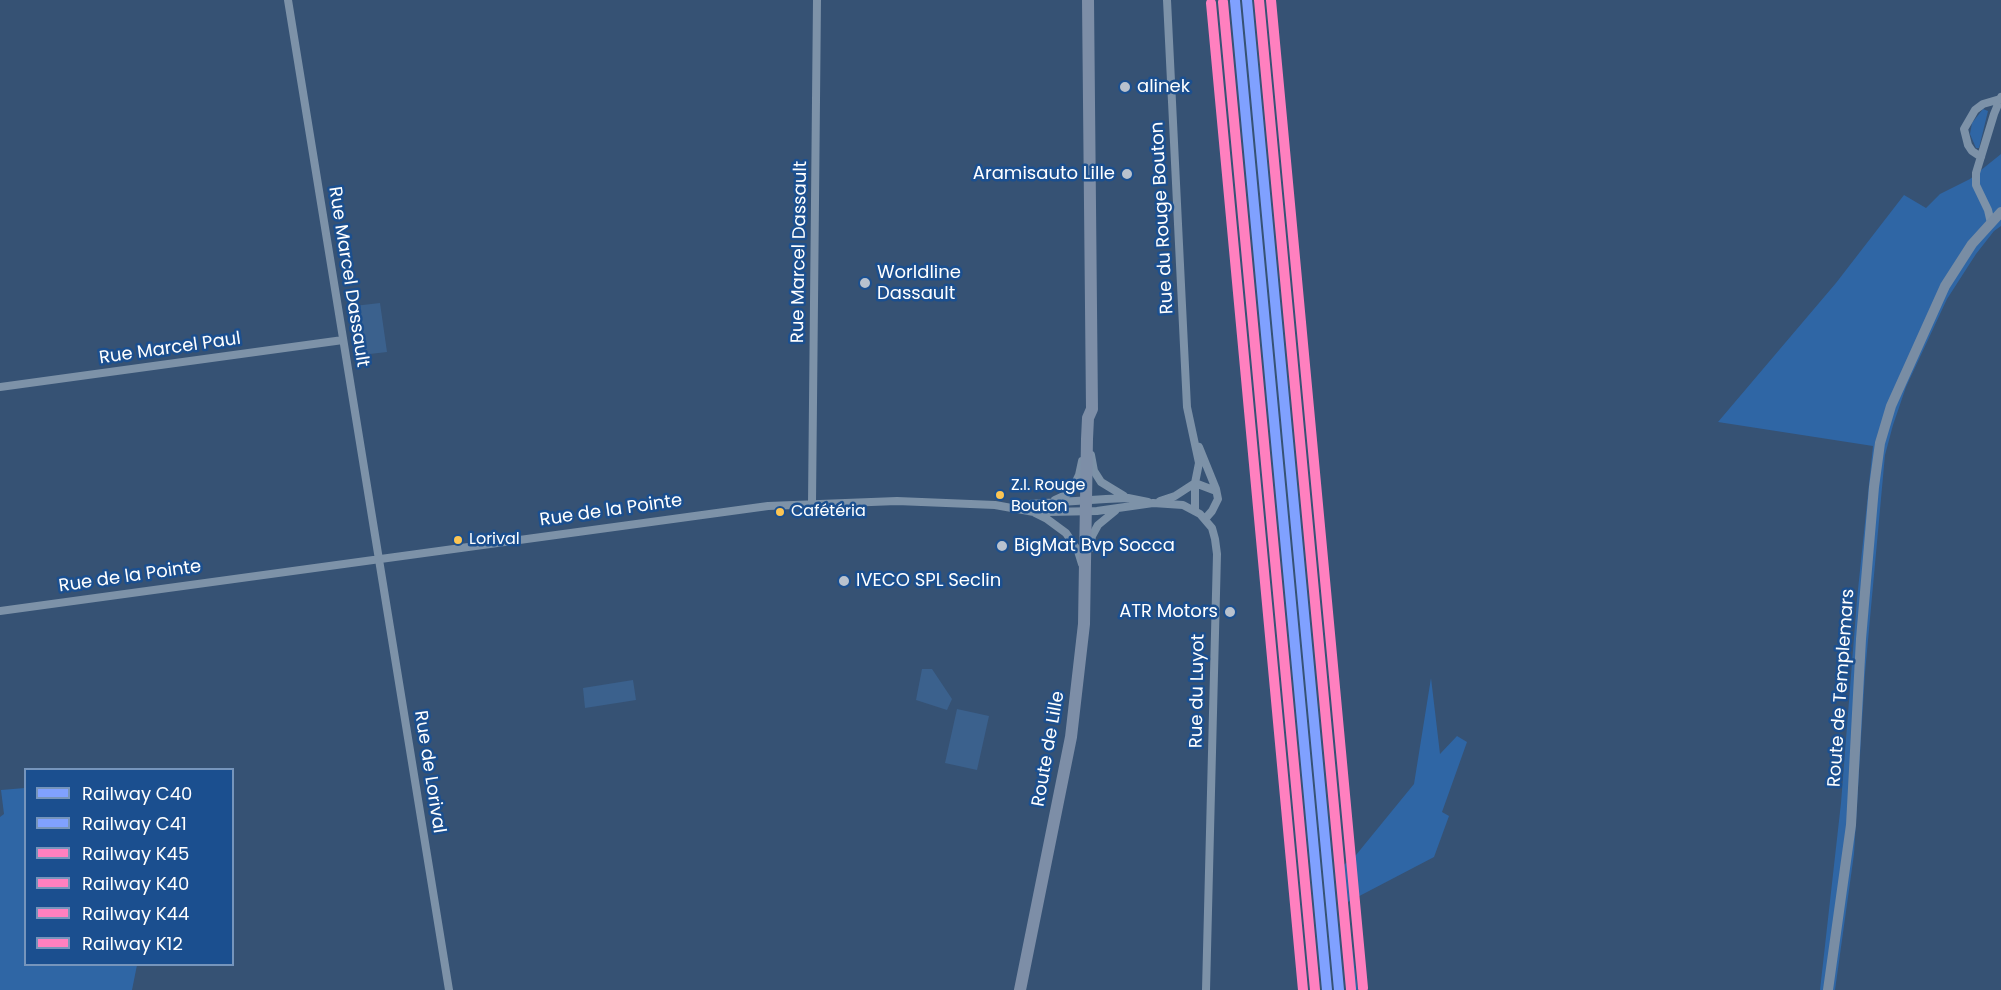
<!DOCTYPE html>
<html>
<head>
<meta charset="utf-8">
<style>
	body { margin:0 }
	#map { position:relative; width:2001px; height:990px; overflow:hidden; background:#365274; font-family:Poppins,sans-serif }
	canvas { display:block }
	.legend { position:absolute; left:24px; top:768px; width:210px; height:198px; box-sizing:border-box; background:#1b4f8f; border:2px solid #7695bc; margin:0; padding:8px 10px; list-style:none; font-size:18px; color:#fff }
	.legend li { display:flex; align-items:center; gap:12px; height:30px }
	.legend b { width:30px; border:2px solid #7695bc }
</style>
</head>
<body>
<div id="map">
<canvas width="2001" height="990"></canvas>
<ul class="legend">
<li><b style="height:8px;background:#80a1ff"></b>Railway C40</li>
<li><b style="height:8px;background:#80a1ff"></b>Railway C41</li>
<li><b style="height:8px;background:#ff80bf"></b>Railway K45</li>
<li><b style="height:8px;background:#ff80bf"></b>Railway K40</li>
<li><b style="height:8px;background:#ff80bf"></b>Railway K44</li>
<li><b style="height:8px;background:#ff80bf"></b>Railway K12</li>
</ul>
</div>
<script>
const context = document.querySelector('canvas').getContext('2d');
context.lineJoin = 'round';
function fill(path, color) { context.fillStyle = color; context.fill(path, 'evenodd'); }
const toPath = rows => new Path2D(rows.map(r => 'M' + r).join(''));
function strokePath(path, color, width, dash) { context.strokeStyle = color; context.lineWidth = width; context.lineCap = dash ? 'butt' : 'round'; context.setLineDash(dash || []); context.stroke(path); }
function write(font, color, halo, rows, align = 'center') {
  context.font = font + ' Poppins,sans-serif'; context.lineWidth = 5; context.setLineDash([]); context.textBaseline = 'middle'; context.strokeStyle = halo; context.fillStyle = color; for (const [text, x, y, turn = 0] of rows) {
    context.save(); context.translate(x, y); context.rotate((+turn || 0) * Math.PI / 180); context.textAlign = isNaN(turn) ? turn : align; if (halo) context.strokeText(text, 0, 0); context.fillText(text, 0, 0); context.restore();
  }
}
fill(toPath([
	[1983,109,1988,111,1979,148,1976,148,1970,134,1972,123],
	[2001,154,2001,226,1994,231,1976,254,1947,299,1906,387,1893,425,1885,455,1865,673,1854,854,1835,990,1820,990,1841,803,1857,599,1873,446,1718,422,1836,283,1904,195,1926,208,1940,194,1970,179],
	[1431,678,1440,754,1457,736,1467,742,1442,812,1449,816,1434,857,1346,903,1358,990,1354,990,1341,867,1356,855,1414,784],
	[25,788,26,964,137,965,132,990,0,990,0,817,4,814,1,790]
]), '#2f66a5');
fill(toPath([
	[380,303,387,352,361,355,354,306],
	[922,669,932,669,952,699,947,710,916,700],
	[633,680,636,700,585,708,583,688],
	[957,709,989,716,977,770,945,763]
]), '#3b618d');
strokePath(toPath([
	[288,0,449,990],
	[1167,0,1187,407,1199,463,1195,483,1195,511],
	[1981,157,1972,151,1968,145,1964,129,1975,110,1983,104,2000,99],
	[1991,223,1988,210,1976,185,1976,173,1994,114,2001,97],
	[0,387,343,340],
	[1199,447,1216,489,1218,499,1212,511,1205,519],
	[1091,455,1094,471,1101,482,1124,496],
	[1195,483,1216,491],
	[1055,500,1066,495,1073,488,1079,475,1082,461],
	[1160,501,1175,496,1195,483],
	[812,503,817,0],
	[1014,505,1106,499,1128,498,1148,502],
	[1035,513,1047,519,1066,533,1078,551,1082,564],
	[1090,548,1092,536,1098,525,1115,511],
	[0,611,768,506,897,501,995,505,1034,512,1048,512,1097,511,1153,503,1183,505,1200,514,1212,528,1215,539,1217,554,1206,990]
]), '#7d92a8', 8);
strokePath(toPath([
	[1828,990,1851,825,1861,639,1874,487,1880,443,1891,406,1945,286,1972,244,2001,212]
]), '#798da4', 10);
strokePath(toPath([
	[1020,990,1071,737,1084,624,1087,439,1088,418,1092,409,1088,0]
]), '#7d8ea7', 12);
strokePath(toPath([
	[1247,0,1339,990]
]), '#80a1ff', 10);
strokePath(toPath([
	[1235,1,1327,990]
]), '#80a1ff', 10);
strokePath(toPath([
	[1259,0,1351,989]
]), '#ff80bf', 10);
strokePath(toPath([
	[1223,2,1315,990]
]), '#ff80bf', 10);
strokePath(toPath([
	[1271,0,1363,988]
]), '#ff80bf', 10);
strokePath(toPath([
	[1211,3,1303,990]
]), '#ff80bf', 10);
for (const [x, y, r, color] of [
	[1125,87,6,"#b9c2ce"],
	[1127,174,6,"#b9c2ce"],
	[865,283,6,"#b9c2ce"],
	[1000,495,5,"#fcc553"],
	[780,512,5,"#fcc553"],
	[458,540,5,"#fcc553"],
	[1002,546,6,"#b9c2ce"],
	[844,581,6,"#b9c2ce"],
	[1230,612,6,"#b9c2ce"]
]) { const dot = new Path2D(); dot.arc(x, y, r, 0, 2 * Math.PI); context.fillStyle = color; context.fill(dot); strokePath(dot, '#1b4f8f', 2); }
write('16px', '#fff', '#1b4f8f', [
	["Z.I. Rouge",1011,486],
	["Bouton",1011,507],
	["Cafétéria",791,512],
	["Lorival",469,540]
], 'left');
write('18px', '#fff', '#1b4f8f', [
	["alinek",1137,87],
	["Aramisauto Lille",1115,174,"right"],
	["Worldline",877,273],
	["Dassault",877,294],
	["BigMat Bvp Socca",1014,546],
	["IVECO SPL Seclin",856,581],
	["ATR Motors",1218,612,"right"]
], 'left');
write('18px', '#fff', '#1b4f8f', [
	["Rue du Rouge Bouton",1163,218,-93],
	["Rue Marcel Dassault",800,252,-89],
	["Rue Marcel Dassault",348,277,81],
	["Rue Marcel Paul",170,349,-8],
	["Rue de la Pointe",611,511,-8],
	["Rue de la Pointe",130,577,-8],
	["Route de Templemars",1842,688,-86],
	["Rue du Luyot",1198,691,-89],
	["Route de Lille",1049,749,-80],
	["Rue de Lorival",429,772,81]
]);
</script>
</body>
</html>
